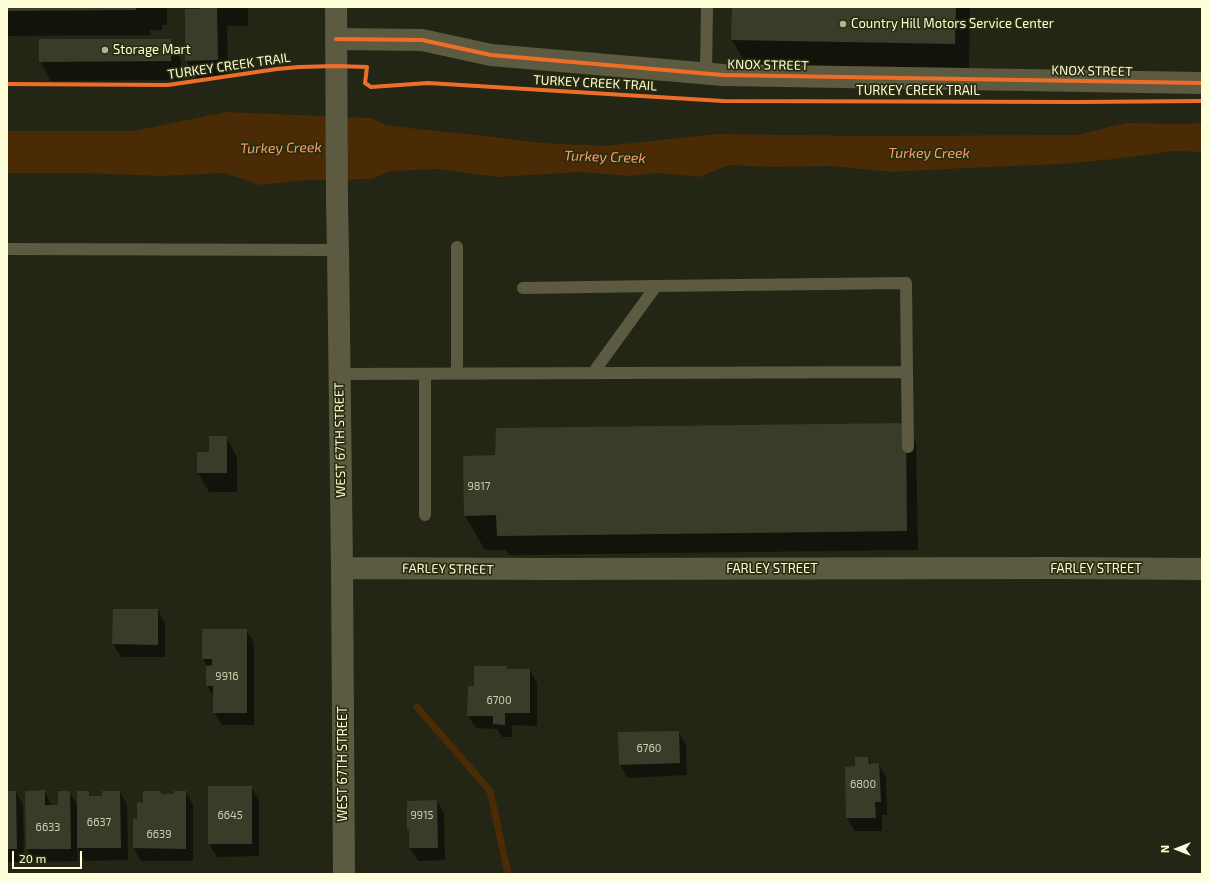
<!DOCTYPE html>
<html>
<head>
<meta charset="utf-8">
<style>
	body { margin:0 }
	#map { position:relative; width:1209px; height:881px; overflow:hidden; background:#232515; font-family:"Exo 2",sans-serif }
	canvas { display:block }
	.frame { position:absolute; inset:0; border:8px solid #feffd8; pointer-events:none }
	.north { position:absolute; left:1157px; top:829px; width:40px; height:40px; -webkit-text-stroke:3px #292c0e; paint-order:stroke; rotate:270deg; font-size:11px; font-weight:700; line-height:16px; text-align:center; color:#feffd8 }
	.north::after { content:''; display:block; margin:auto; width:14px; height:18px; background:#feffd8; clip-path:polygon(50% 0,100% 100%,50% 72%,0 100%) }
	.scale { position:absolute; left:12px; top:851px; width:70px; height:18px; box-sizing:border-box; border:2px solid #feffd8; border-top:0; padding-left:5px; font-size:12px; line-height:14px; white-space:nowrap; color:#feffd8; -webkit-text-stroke:3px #292c0e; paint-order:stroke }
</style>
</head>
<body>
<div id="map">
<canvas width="1209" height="881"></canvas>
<div class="frame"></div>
<div class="north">N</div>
<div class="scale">20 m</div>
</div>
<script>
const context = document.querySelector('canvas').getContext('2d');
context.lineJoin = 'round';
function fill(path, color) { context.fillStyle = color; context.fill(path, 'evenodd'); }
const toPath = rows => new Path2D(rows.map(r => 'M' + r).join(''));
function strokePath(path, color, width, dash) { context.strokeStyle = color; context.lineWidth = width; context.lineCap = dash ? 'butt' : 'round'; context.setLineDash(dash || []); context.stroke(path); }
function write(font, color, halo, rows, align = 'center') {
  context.font = font + ' "Exo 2",sans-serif'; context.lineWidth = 3.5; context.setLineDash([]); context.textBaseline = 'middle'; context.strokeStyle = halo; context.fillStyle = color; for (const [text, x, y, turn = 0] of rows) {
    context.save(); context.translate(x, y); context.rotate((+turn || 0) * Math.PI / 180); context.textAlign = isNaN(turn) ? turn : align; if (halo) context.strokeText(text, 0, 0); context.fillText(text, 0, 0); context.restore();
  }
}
fill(toPath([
	[225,112,371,118,386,125,417,129,468,134,542,143,605,146,716,134,869,136,1077,135,1126,123,1183,124,1202,123,1202,152,1174,151,1115,159,1062,164,965,168,893,172,830,166,772,167,729,165,699,177,659,173,631,176,580,172,498,177,437,169,391,171,372,179,305,180,261,185,225,173,160,176,79,173,7,173,7,131,134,131]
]), '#4a2b06');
fill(toPath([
	[7,7,173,7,173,8,167,8,167,25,162,25,162,30,150,30,150,35,7,36],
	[201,7,248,7,248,26,227,26,228,79,197,80,186,60],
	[733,7,970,7,969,68,747,65,732,40],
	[170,40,181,59,181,80,51,81,40,61],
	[905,424,916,443,918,550,509,555,506,550,485,550,465,516],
	[226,437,237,457,237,492,209,492,198,473,210,453],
	[158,610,165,623,165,657,121,657,113,644],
	[246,630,254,643,254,725,222,725,214,712,214,697,207,685,207,666,203,658],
	[507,667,508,670,530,670,537,683,537,726,512,725,512,737,502,737,497,729,476,728,468,716,475,687],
	[679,732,686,745,687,775,628,778,620,765],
	[868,758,872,765,879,764,886,777,887,815,882,815,882,831,855,831,847,818,846,768,856,767],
	[251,787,259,800,259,856,217,857,209,844],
	[44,791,52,806,59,806,69,792,78,806,88,792,91,797,103,797,120,792,127,805,128,860,85,861,77,847,78,861,35,862,27,849,26,792],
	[7,792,16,792,23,805,24,862,7,862],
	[161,792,162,795,175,795,186,792,193,805,193,861,141,861,134,848,134,820,138,820,144,804],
	[437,801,444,814,445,860,418,861,410,848,410,832,408,829]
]), '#0007');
strokePath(toPath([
	[417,707,490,791,508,874]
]), '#4a2b06', 7);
fill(toPath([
	[7,7,136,7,136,10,7,11],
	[200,7,217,7,218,60,185,61,185,9,200,9],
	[732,7,956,7,955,44,731,40],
	[39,39,171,39,171,61,39,62],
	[906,423,907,531,497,536,496,515,464,516,463,456,495,455,496,428],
	[209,436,227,436,227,473,197,473,197,452,209,452],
	[113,609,158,609,158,645,112,644],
	[202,629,247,629,247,713,213,713,213,686,206,686,206,666,212,665,212,659,202,659],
	[474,666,507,666,507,669,530,669,530,713,505,713,505,725,493,724,493,716,467,716,468,686,474,686],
	[679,731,680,763,619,765,618,732],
	[855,757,868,757,869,764,879,763,881,802,875,802,876,818,846,818,845,767,855,766],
	[208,786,252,786,252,844,208,844],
	[45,790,45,805,58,805,58,791,70,791,71,849,26,849,25,791],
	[7,791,16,791,17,849,7,849],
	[77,791,89,791,89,796,102,796,102,791,120,791,121,848,77,848],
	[143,791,161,791,161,794,174,794,174,791,186,791,186,849,133,848,133,819,137,819,137,802,143,803],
	[437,800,438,848,409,848,409,830,407,829,407,801]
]), '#3a3c2a');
strokePath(toPath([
	[706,73,707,7],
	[457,247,457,374],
	[7,249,338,250],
	[523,288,656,286],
	[593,373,656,286,906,283,907,372],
	[339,374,907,372,908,447],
	[425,374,425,515]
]), '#5c5b41', 12);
strokePath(toPath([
	[336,39,422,40,491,55,723,75,1202,83]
]), '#5c5b41', 22);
strokePath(toPath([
	[336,7,337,202,338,250,342,568,344,874],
	[342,568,545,569,1057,568,1202,569]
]), '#5c5b41', 22);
strokePath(toPath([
	[336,39,422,40,491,55,723,75,1202,83],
	[7,84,168,85,277,69,299,67,336,66,367,67,365,83,371,87,428,83,723,101,1079,102,1202,101]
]), '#ee6e29', 4);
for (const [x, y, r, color] of [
	[843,24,4,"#b1b394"],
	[105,50,4,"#b1b394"]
]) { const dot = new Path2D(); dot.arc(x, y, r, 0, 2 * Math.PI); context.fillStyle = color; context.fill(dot); strokePath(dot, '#292c0e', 1.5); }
write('11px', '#cdceac', null, [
	["9817",479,486],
	["9916",227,676],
	["6700",499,700],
	["6760",649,748],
	["6800",863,784],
	["6645",230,815],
	["9915",422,815],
	["6637",99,822],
	["6633",48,827],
	["6639",159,834]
]);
write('13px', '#feffd8', '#292c0e', [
	["Country Hill Motors Service Center",851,24],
	["Storage Mart",113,50]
], 'left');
write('13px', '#feffd8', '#292c0e', [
	["KNOX STREET",768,65,1],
	["TURKEY CREEK TRAIL",229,66,-8],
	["KNOX STREET",1092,71,1],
	["TURKEY CREEK TRAIL",595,83,3],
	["TURKEY CREEK TRAIL",918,91],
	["WEST 67TH STREET",340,440,-91],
	["FARLEY STREET",448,569,1],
	["FARLEY STREET",772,569],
	["FARLEY STREET",1096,569],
	["WEST 67TH STREET",343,764,-90]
]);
write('italic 14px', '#ff9e66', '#292c0e', [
	["Turkey Creek",281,148,-1],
	["Turkey Creek",929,153],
	["Turkey Creek",605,157,2]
]);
</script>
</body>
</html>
